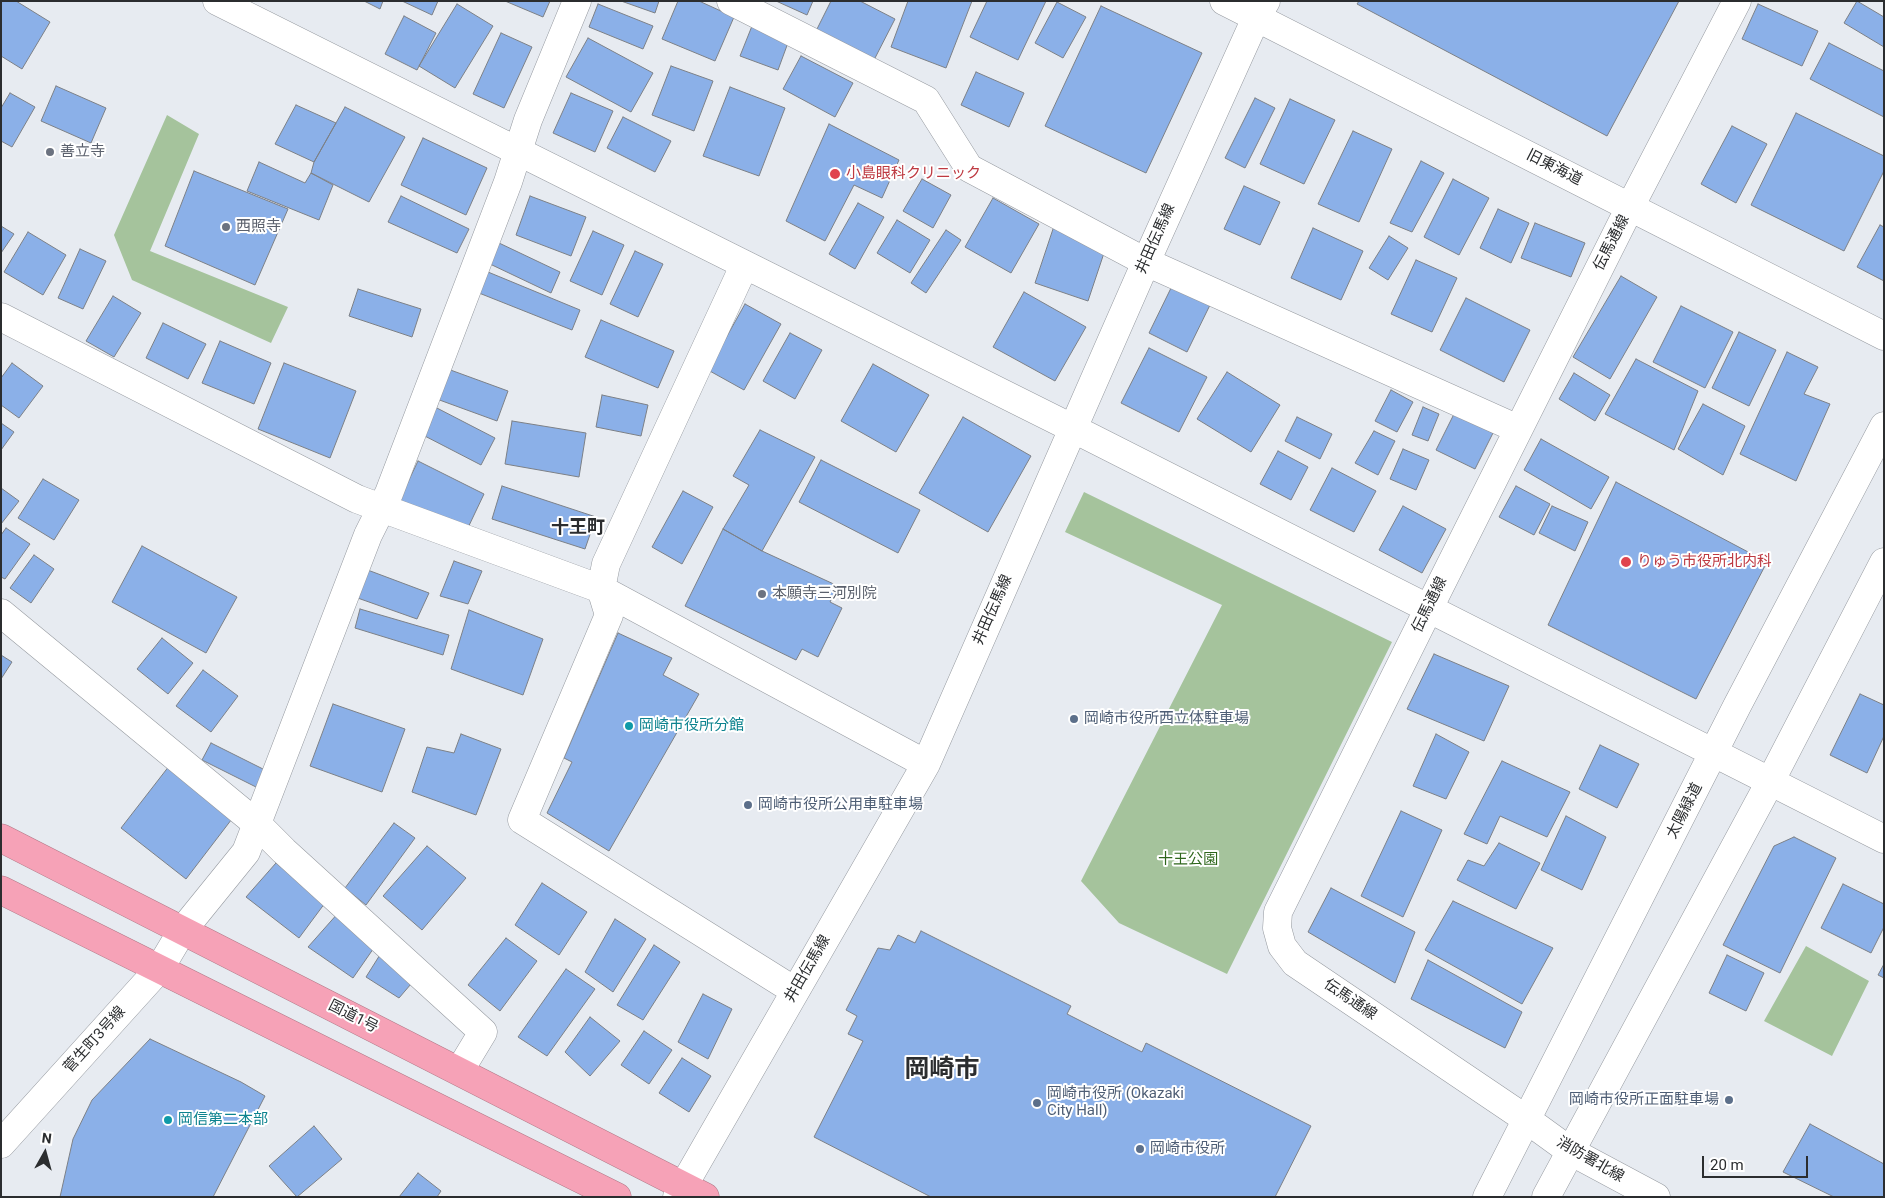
<!DOCTYPE html>
<html>
<head>
<meta charset="utf-8">
<style>
	body { margin:0 }
	#map { position:relative; width:1885px; height:1198px; overflow:hidden; background:#e7ebf1; font-family:Roboto,sans-serif }
	canvas { display:block }
	.frame { position:absolute; inset:0; border:2px solid #2b2d2f; pointer-events:none }
	.north { position:absolute; left:20px; top:1128px; width:50px; height:50px; -webkit-text-stroke:4px #fff; paint-order:stroke; rotate:7deg; font-size:14px; font-weight:700; line-height:20px; text-align:center; color:#2b2d2f }
	.north::after { content:''; display:block; margin:auto; width:18px; height:22px; background:#2b2d2f; clip-path:polygon(50% 0,100% 100%,50% 72%,0 100%) }
	.scale { position:absolute; left:1702px; top:1156px; width:106px; height:22px; box-sizing:border-box; border:2px solid #2b2d2f; border-top:0; padding-left:6px; font-size:15px; line-height:18px; white-space:nowrap; color:#2b2d2f; -webkit-text-stroke:4px #fff; paint-order:stroke }
</style>
</head>
<body>
<div id="map">
<canvas width="1885" height="1198"></canvas>
<div class="frame"></div>
<div class="north">N</div>
<div class="scale">20 m</div>
</div>
<script>
const context = document.querySelector('canvas').getContext('2d');
context.lineJoin = 'round';
function fill(path, color) { context.fillStyle = color; context.fill(path, 'evenodd'); }
const toPath = rows => new Path2D(rows.map(r => 'M' + r).join(''));
function strokePath(path, color, width, dash) { context.strokeStyle = color; context.lineWidth = width; context.lineCap = dash ? 'butt' : 'round'; context.setLineDash(dash || []); context.stroke(path); }
function write(font, color, halo, rows, align = 'center') {
  context.font = font + ' Roboto,"Noto Sans JP",sans-serif'; context.lineWidth = 4; context.setLineDash([]); context.textBaseline = 'middle'; context.strokeStyle = halo; context.fillStyle = color; for (const [text, x, y, turn = 0] of rows) {
    context.save(); context.translate(x, y); context.rotate((+turn || 0) * Math.PI / 180); context.textAlign = isNaN(turn) ? turn : align; if (halo) context.strokeText(text, 0, 0); context.fillText(text, 0, 0); context.restore();
  }
}
fill(toPath([
	[167,115,199,134,150,251,288,307,271,343,132,280,114,235],
	[1084,492,1392,642,1227,974,1119,923,1081,881,1222,605,1065,532],
	[1806,946,1869,981,1832,1056,1764,1021]
]), '#a5c39c');
const building = toPath([
	[1,1,16,1,50,22,22,69,1,56,1,1],
	[364,1,383,1,380,9,364,1],
	[402,1,438,1,432,15,402,1],
	[505,1,550,1,543,17,505,1],
	[621,1,659,1,655,13,621,1],
	[678,1,699,1,734,17,715,61,662,39,678,1],
	[776,1,813,1,807,15,776,1],
	[831,1,860,1,895,19,874,60,816,31,831,1],
	[908,1,972,1,946,68,891,47,908,1],
	[987,1,1046,1,1018,60,970,37,987,1],
	[1359,1,1679,1,1607,136,1357,4,1359,1],
	[1857,1,1884,17,1884,47,1844,23,1857,1],
	[1057,2,1086,17,1063,58,1035,43,1057,2],
	[457,4,493,26,455,88,419,66,457,4],
	[598,4,653,26,643,49,589,27,598,4],
	[1758,4,1818,31,1802,66,1742,39,1758,4],
	[1101,6,1202,53,1146,173,1045,126,1101,6],
	[404,16,436,33,417,70,385,54,404,16],
	[752,26,789,40,778,70,740,56,752,26],
	[501,33,532,47,504,108,473,94,501,33],
	[588,38,653,73,631,112,566,77,588,38],
	[1829,43,1884,71,1884,117,1810,79,1829,43],
	[801,56,853,83,835,117,783,89,801,56],
	[671,66,713,81,694,131,652,115,671,66],
	[976,72,1024,93,1009,127,961,105,976,72],
	[56,86,106,108,91,143,41,121,56,86],
	[730,87,785,108,759,176,703,156,730,87],
	[10,93,35,107,12,147,1,141,1,108,10,93],
	[571,93,613,111,595,152,553,133,571,93],
	[1255,98,1275,108,1245,168,1225,158,1255,98],
	[1290,99,1335,120,1304,184,1260,164,1290,99],
	[296,105,336,123,314,162,275,144,296,105],
	[345,107,405,137,369,202,311,173,314,162,345,107],
	[1796,113,1884,156,1884,171,1844,251,1751,205,1796,113],
	[623,117,671,141,655,172,607,148,623,117],
	[829,124,899,160,882,198,854,185,825,241,786,221,829,124],
	[1732,126,1767,144,1736,203,1701,184,1732,126],
	[1353,131,1392,149,1359,222,1318,204,1353,131],
	[423,138,487,168,466,215,401,185,423,138],
	[1421,161,1444,173,1412,232,1390,223,1421,161],
	[259,162,305,183,311,173,333,185,319,220,247,191,259,162],
	[194,171,288,209,255,285,165,246,194,171],
	[922,179,951,195,933,228,903,211,922,179],
	[1453,179,1489,198,1459,255,1424,237,1453,179],
	[1244,186,1280,202,1260,245,1224,229,1244,186],
	[401,196,469,229,457,253,388,222,401,196],
	[530,196,586,217,571,256,516,235,530,196],
	[993,198,1039,224,1011,273,965,247,993,198],
	[858,203,884,217,855,269,829,254,858,203],
	[1498,209,1529,223,1511,263,1480,248,1498,209],
	[897,220,930,240,910,273,877,253,897,220],
	[1535,223,1585,243,1571,277,1521,258,1535,223],
	[1880,225,1884,227,1884,281,1857,267,1880,225],
	[1,226,14,234,1,253,1,226],
	[1054,226,1107,244,1088,301,1035,283,1054,226],
	[1313,228,1363,251,1341,300,1291,278,1313,228],
	[946,230,961,240,926,293,911,283,946,230],
	[593,231,624,245,602,295,570,281,593,231],
	[28,232,66,255,43,295,4,272,28,232],
	[1389,236,1408,248,1388,280,1369,268,1389,236],
	[499,243,560,272,551,293,490,264,499,243],
	[80,249,106,261,83,309,58,298,80,249],
	[635,251,663,264,638,317,610,304,635,251],
	[1416,260,1457,278,1432,332,1391,314,1416,260],
	[488,272,580,310,572,330,479,293,488,272],
	[1621,276,1657,297,1610,379,1573,357,1621,276],
	[1172,286,1210,305,1187,352,1149,333,1172,286],
	[358,289,421,309,412,337,349,316,358,289],
	[1024,292,1086,327,1055,381,993,347,1024,292],
	[113,296,141,313,114,357,86,341,113,296],
	[1466,298,1530,330,1504,382,1440,350,1466,298],
	[745,304,781,324,744,390,708,370,745,304],
	[1681,306,1733,332,1705,388,1653,362,1681,306],
	[601,320,674,351,658,388,585,357,601,320],
	[163,323,206,344,188,379,146,358,163,323],
	[1739,332,1776,350,1749,406,1712,388,1739,332],
	[790,333,822,350,795,399,763,381,790,333],
	[220,341,271,363,254,404,202,383,220,341],
	[1149,348,1207,377,1179,432,1121,403,1149,348],
	[1787,352,1818,367,1804,394,1830,404,1796,481,1740,454,1787,352],
	[1636,359,1698,391,1674,450,1605,414,1636,359],
	[12,363,43,386,19,418,1,405,1,378,12,363],
	[284,363,356,391,330,458,258,429,284,363],
	[873,364,929,395,896,452,841,421,873,364],
	[445,368,508,391,497,421,434,398,445,368],
	[1227,372,1280,405,1251,452,1197,419,1227,372],
	[1574,373,1610,395,1595,421,1559,399,1574,373],
	[1391,390,1413,402,1397,432,1375,421,1391,390],
	[602,395,648,405,641,436,596,427,602,395],
	[1703,404,1745,426,1723,475,1678,449,1703,404],
	[433,406,495,438,481,465,419,433,433,406],
	[1423,407,1439,414,1428,441,1412,435,1423,407],
	[1454,414,1493,433,1475,469,1436,450,1454,414],
	[963,417,1031,456,988,532,919,493,963,417],
	[1297,417,1332,434,1320,459,1285,441,1297,417],
	[512,421,586,433,579,477,505,464,512,421],
	[1,423,14,432,1,450,1,423],
	[760,430,815,457,762,551,723,529,749,485,733,476,760,430],
	[1374,431,1395,441,1378,475,1355,463,1374,431],
	[1541,439,1609,477,1591,509,1524,470,1541,439],
	[1403,449,1429,460,1416,490,1390,479,1403,449],
	[1278,451,1308,467,1291,500,1260,484,1278,451],
	[821,460,920,510,898,553,799,502,821,460],
	[418,461,484,494,465,534,398,503,418,461],
	[1332,468,1376,491,1354,532,1310,510,1332,468],
	[43,479,79,500,54,540,18,518,43,479],
	[1616,482,1767,562,1696,699,1548,625,1616,482],
	[502,486,596,517,585,549,492,519,502,486],
	[1516,486,1550,504,1534,535,1499,517,1516,486],
	[1,488,19,501,1,524,1,488],
	[683,491,713,507,682,564,652,547,683,491],
	[1403,506,1446,529,1422,573,1379,550,1403,506],
	[1552,506,1588,522,1575,551,1539,533,1552,506],
	[6,528,30,544,5,579,1,577,1,535,6,528],
	[723,529,762,551,838,586,830,602,842,608,818,657,802,649,796,660,685,606,723,529],
	[142,546,237,597,206,653,112,602,142,546],
	[34,555,54,569,31,603,10,588,34,555],
	[454,561,482,571,468,604,440,596,454,561],
	[365,569,429,593,417,619,352,596,365,569],
	[360,609,449,635,443,655,355,628,360,609],
	[469,610,543,639,523,695,451,669,469,610],
	[618,633,672,658,663,675,699,694,609,851,547,813,572,762,564,758,618,633],
	[162,638,193,663,168,694,137,669,162,638],
	[1434,654,1509,686,1484,741,1407,709,1434,654],
	[1,655,12,662,1,679,1,655],
	[203,670,238,696,211,732,176,706,203,670],
	[1860,694,1884,705,1884,736,1867,773,1830,755,1860,694],
	[333,704,405,729,382,792,310,766,333,704],
	[461,734,501,749,476,815,412,792,427,747,454,753,461,734],
	[1436,734,1469,752,1446,799,1413,786,1436,734],
	[211,743,267,771,258,788,202,760,211,743],
	[1600,745,1639,764,1617,808,1579,789,1600,745],
	[173,761,238,811,186,879,121,828,173,761],
	[1502,761,1570,792,1547,837,1500,816,1487,844,1464,834,1502,761],
	[1401,811,1442,830,1403,917,1361,896,1401,811],
	[1566,816,1606,837,1582,890,1541,870,1566,816],
	[394,823,415,838,366,905,345,888,394,823],
	[1794,837,1836,858,1780,973,1723,945,1774,846,1794,837],
	[1499,843,1540,863,1516,909,1457,880,1468,860,1484,866,1499,843],
	[427,846,466,878,422,930,383,896,427,846],
	[276,863,325,903,299,938,246,897,276,863],
	[542,883,587,912,559,955,515,925,542,883],
	[1843,884,1884,904,1884,927,1871,953,1821,928,1843,884],
	[1331,888,1415,932,1395,983,1308,932,1331,888],
	[1453,901,1553,948,1522,1004,1425,950,1453,901],
	[339,912,378,942,353,978,308,947,339,912],
	[615,919,646,939,613,992,585,972,615,919],
	[921,931,1071,1006,1067,1014,1142,1052,1146,1043,1311,1126,1275,1197,931,1197,814,1137,863,1041,848,1034,857,1016,846,1010,878,948,890,950,898,935,915,943,921,931],
	[506,938,537,961,500,1011,468,985,506,938],
	[654,945,680,962,643,1020,617,1005,654,945],
	[383,950,417,977,399,998,366,977,383,950],
	[1727,955,1764,973,1746,1011,1709,993,1727,955],
	[1428,960,1522,1012,1505,1048,1411,999,1428,960],
	[1884,964,1884,978,1878,975,1884,964],
	[566,969,595,989,547,1056,518,1037,566,969],
	[703,994,732,1009,708,1059,678,1042,703,994],
	[590,1017,620,1041,590,1076,565,1052,590,1017],
	[644,1031,672,1050,649,1084,621,1065,644,1031],
	[150,1039,241,1082,265,1096,213,1197,60,1197,73,1139,92,1100,150,1039],
	[682,1058,711,1076,689,1112,659,1093,682,1058],
	[1810,1124,1884,1164,1884,1197,1834,1197,1783,1172,1810,1124],
	[314,1126,342,1159,297,1197,269,1166,314,1126],
	[418,1173,441,1191,437,1197,399,1197,418,1173]
]);
fill(building, '#8bb0e8');
strokePath(building, '#7c8086', 1);
const minor = toPath([
	[217,1,1072,428,1884,839],
	[731,1,926,100,969,168,1146,262,1518,429],
	[1224,1,1884,336],
	[744,266,606,564,601,589,609,615,522,820,795,991],
	[1,317,357,499,601,589,926,764],
	[1,613,257,824,284,851,483,1032,460,1070],
	[1,1144,160,968,182,931,246,852,368,535,389,493,508,182,528,120,577,1],
	[677,1197,926,764,1146,262,1256,18,1266,1],
	[1487,1197,1737,706,1884,426],
	[1546,1197,1770,782,1884,562],
	[1656,1197,1570,1151,1526,1119,1295,963,1282,946,1277,928,1278,912,1429,608,1630,207,1737,1]
]);
const highway = toPath([
	[1,838,705,1197],
	[1,890,617,1197]
]);
strokePath(minor, '#969aa0', 29);
strokePath(highway, '#af7987', 29);
strokePath(minor, '#fff', 28);
strokePath(highway, '#f6a2b7', 28);
for (const [x, y, r, color] of [
	[50,152,5,"#6b7280"],
	[835,174,6,"#e0444e"],
	[226,227,5,"#6b7280"],
	[1626,562,6,"#e0444e"],
	[762,594,5,"#6b7280"],
	[1074,719,5,"#5c6f8a"],
	[629,726,5,"#0f9aa8"],
	[748,805,5,"#5c6f8a"],
	[1729,1100,5,"#5c6f8a"],
	[1037,1103,5,"#5c6f8a"],
	[168,1120,5,"#0f9aa8"],
	[1140,1149,5,"#5c6f8a"]
]) { const dot = new Path2D(); dot.arc(x, y, r, 0, 2 * Math.PI); context.fillStyle = color; context.fill(dot); strokePath(dot, '#fff', 2); }
write('15px', '#5b616d', '#fff', [
	["善立寺",60,152],
	["西照寺",236,227],
	["本願寺三河別院",772,594]
], 'left');
write('15px', '#2b2d2f', '#fff', [
	["旧東海道",1554,168,27],
	["井田伝馬線",1156,239,-66],
	["伝馬通線",1612,243,-63],
	["伝馬通線",1430,605,-64],
	["井田伝馬線",993,610,-66],
	["太陽緑道",1685,811,-63],
	["井田伝馬線",808,969,-60],
	["伝馬通線",1350,1000,34],
	["国道1号",353,1017,27],
	["菅生町3号線",95,1040,-48],
	["消防署北線",1590,1160,30]
]);
write('15px', '#be3a42', '#fff', [
	["小島眼科クリニック",846,174],
	["りゅう市役所北内科",1637,562]
], 'left');
write('15px', '#4e5e75', '#fff', [
	["岡崎市役所西立体駐車場",1084,719],
	["岡崎市役所公用車駐車場",758,805],
	["岡崎市役所 (Okazaki",1047,1094],
	["City Hall)",1047,1111],
	["岡崎市役所正面駐車場",1719,1100,"right"],
	["岡崎市役所",1150,1149]
], 'left');
write('15px', '#0d838f', '#fff', [
	["岡崎市役所分館",639,726],
	["岡信第二本部",178,1120]
], 'left');
write('15px', '#30671d', '#fff', [
	["十王公園",1188,860]
]);
write('bold 18px', '#2b2d2f', '#fff', [
	["十王町",578,528]
]);
write('bold 25px', '#2b2d2f', '#fff', [
	["岡崎市",942,1071]
]);
</script>
</body>
</html>
